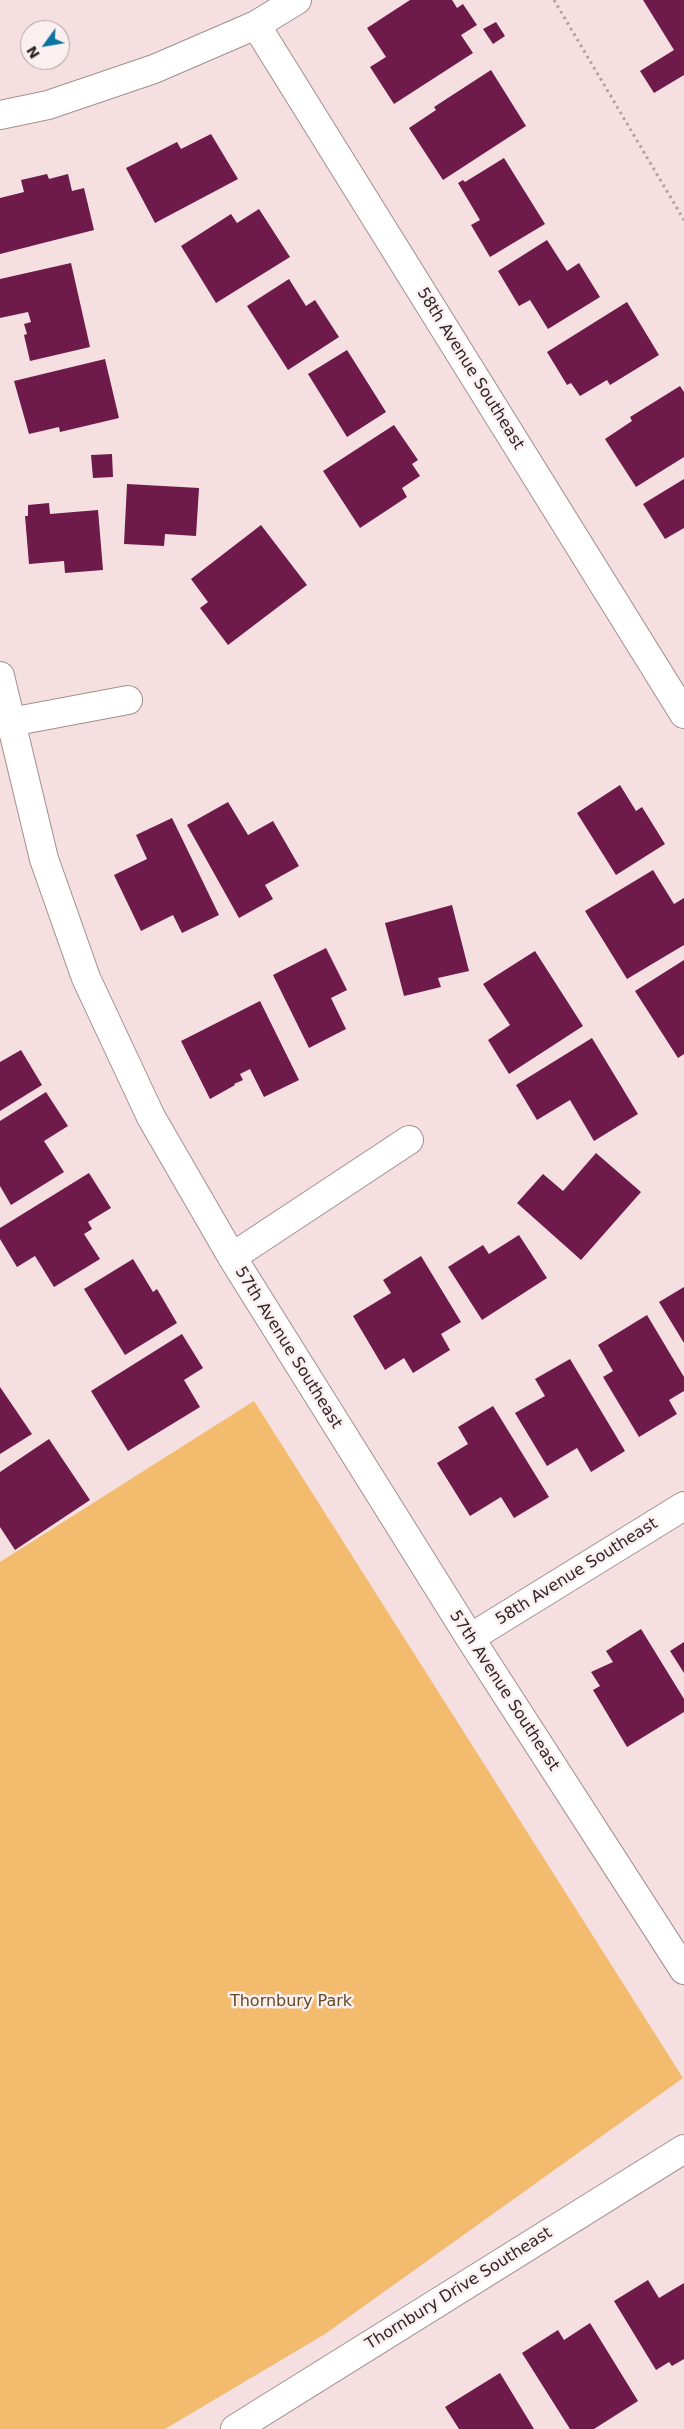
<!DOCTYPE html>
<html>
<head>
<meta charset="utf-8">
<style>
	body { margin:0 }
	#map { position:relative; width:684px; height:2429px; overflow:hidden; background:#f5dfe0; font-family:"DejaVu Sans",sans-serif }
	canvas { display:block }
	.north { position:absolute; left:20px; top:20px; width:50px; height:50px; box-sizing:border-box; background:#fcefef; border:1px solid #a99f9f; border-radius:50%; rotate:238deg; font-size:14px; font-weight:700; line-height:20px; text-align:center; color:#2d2626 }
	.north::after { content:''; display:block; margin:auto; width:18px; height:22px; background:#0c74a0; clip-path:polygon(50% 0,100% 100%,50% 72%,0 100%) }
</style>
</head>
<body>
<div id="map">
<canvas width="684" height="2429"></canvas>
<div class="north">N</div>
</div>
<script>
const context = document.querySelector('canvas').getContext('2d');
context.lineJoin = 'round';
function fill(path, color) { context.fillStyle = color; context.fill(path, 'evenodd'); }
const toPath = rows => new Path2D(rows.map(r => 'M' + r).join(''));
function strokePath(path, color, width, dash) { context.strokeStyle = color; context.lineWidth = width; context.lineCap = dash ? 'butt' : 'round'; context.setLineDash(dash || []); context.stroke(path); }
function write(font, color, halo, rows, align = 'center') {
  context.font = font + ' "DejaVu Sans",sans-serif'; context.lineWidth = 5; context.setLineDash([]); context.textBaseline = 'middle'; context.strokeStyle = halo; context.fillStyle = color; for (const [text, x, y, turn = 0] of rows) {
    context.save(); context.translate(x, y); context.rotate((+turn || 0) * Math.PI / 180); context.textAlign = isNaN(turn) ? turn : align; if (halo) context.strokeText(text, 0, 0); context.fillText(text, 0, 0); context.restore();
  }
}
fill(toPath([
	[254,1401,683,2078,325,2334,165,2429,0,2429,0,1562]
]), '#f2bb6d');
fill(toPath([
	[410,0,452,0,457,8,463,4,477,25,461,35,473,53,394,104,370,67,386,57,367,28],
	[643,0,684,0,684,75,654,93,640,71,674,50],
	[496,22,505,36,493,44,483,29],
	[491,70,526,126,443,180,409,128,436,110,434,107],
	[211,134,238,179,155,223,126,168,177,142,181,149],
	[504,158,545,224,490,257,471,225,480,220,458,183,463,180,465,182],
	[47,174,49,179,68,174,72,191,84,188,94,230,0,254,0,198,24,192,21,180],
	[259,209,290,257,216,303,181,246,231,214,237,223],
	[547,240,567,271,579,263,600,297,548,329,530,300,519,306,498,271],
	[71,263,90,347,30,361,24,335,27,334,24,324,31,322,28,312,0,318,0,279],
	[289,279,306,306,315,300,339,337,288,370,247,306],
	[627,302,659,355,610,385,607,380,580,396,571,383,567,385,547,352],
	[347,350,386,412,347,437,308,374],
	[105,359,119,418,60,432,59,427,29,434,14,381],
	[680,386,684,392,684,457,636,487,605,439,632,421,630,417],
	[394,425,418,460,412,464,420,476,402,488,407,497,360,528,323,471],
	[112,454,113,477,93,478,91,455],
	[684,479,684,528,665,539,643,504],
	[127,484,199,488,196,536,165,534,164,546,124,544],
	[49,503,50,514,98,510,103,570,65,573,64,561,29,564,25,516,28,516,28,505],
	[261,525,307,585,228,645,200,608,208,602,191,579],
	[620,785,636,811,642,807,665,844,616,875,577,813],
	[228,802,248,835,273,821,299,866,265,885,273,899,239,918,187,825],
	[172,818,219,915,182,933,173,915,141,931,114,875,147,859,136,835],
	[653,870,674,904,684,898,684,945,627,979,585,911],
	[452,905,469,971,438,978,441,987,404,996,385,923],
	[326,948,347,990,331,998,346,1029,309,1048,273,975],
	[535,951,583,1026,509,1074,488,1040,510,1025,483,984],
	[684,960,684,1054,678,1058,635,991],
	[260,1001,299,1080,264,1097,250,1069,240,1074,243,1080,234,1084,235,1085,210,1099,181,1041],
	[592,1038,638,1114,594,1141,570,1100,537,1120,516,1085],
	[21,1050,42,1085,0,1111,0,1062],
	[46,1092,68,1126,44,1141,64,1172,11,1205,0,1186,0,1121],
	[596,1153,641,1192,581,1260,517,1203,543,1174,563,1191],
	[89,1173,111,1208,88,1222,92,1229,84,1234,100,1259,54,1287,35,1256,17,1267,0,1239,0,1228],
	[519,1235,547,1278,482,1320,448,1267,483,1245,489,1254],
	[421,1256,461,1322,441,1334,450,1350,413,1373,404,1358,385,1370,353,1316,391,1293,383,1280],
	[133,1259,153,1292,157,1289,177,1323,125,1355,84,1289],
	[684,1287,684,1343,659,1302],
	[647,1315,684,1377,684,1391,669,1400,677,1414,639,1437,603,1377,613,1371,598,1345],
	[182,1334,203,1368,184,1380,200,1407,128,1451,91,1391],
	[570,1359,625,1451,591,1472,577,1448,547,1466,515,1413,545,1396,535,1379],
	[0,1387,32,1434,0,1454],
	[493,1406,549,1497,514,1518,501,1497,470,1516,437,1463,468,1444,458,1427],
	[49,1439,90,1500,15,1550,0,1527,0,1472],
	[641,1629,684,1699,684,1712,627,1747,593,1690,600,1686,591,1672,613,1662,606,1651],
	[684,1642,684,1673,670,1651],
	[648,2280,659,2298,684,2283,684,2359,672,2366,669,2362,656,2370,614,2301],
	[590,2323,638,2401,594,2429,570,2429,522,2353,558,2330,564,2340],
	[500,2373,534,2429,459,2429,445,2407]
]), '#6e1a4b');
const street = toPath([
	[256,25,684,714],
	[0,115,48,105,154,69,256,25,297,0],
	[0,676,44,859,86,978,151,1117,232,1257,470,1638,684,1970],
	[0,724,128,700],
	[232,1257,409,1140],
	[470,1638,684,1506],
	[235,2429,684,2149]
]);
strokePath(street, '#a38f8f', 30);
strokePath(toPath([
	[554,0,684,220]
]), '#b09fa0', 3, [2.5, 4]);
strokePath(street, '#fff', 28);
write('16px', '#2d2626', '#fcefef', [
	["58th Avenue Southeast",470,369,58],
	["57th Avenue Southeast",288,1348,58],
	["58th Avenue Southeast",577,1572,-32],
	["57th Avenue Southeast",504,1691,57],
	["Thornbury Drive Southeast",459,2289,-32]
]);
write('16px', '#644a26', '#fcefef', [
	["Thornbury Park",291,2002]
]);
</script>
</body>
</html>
